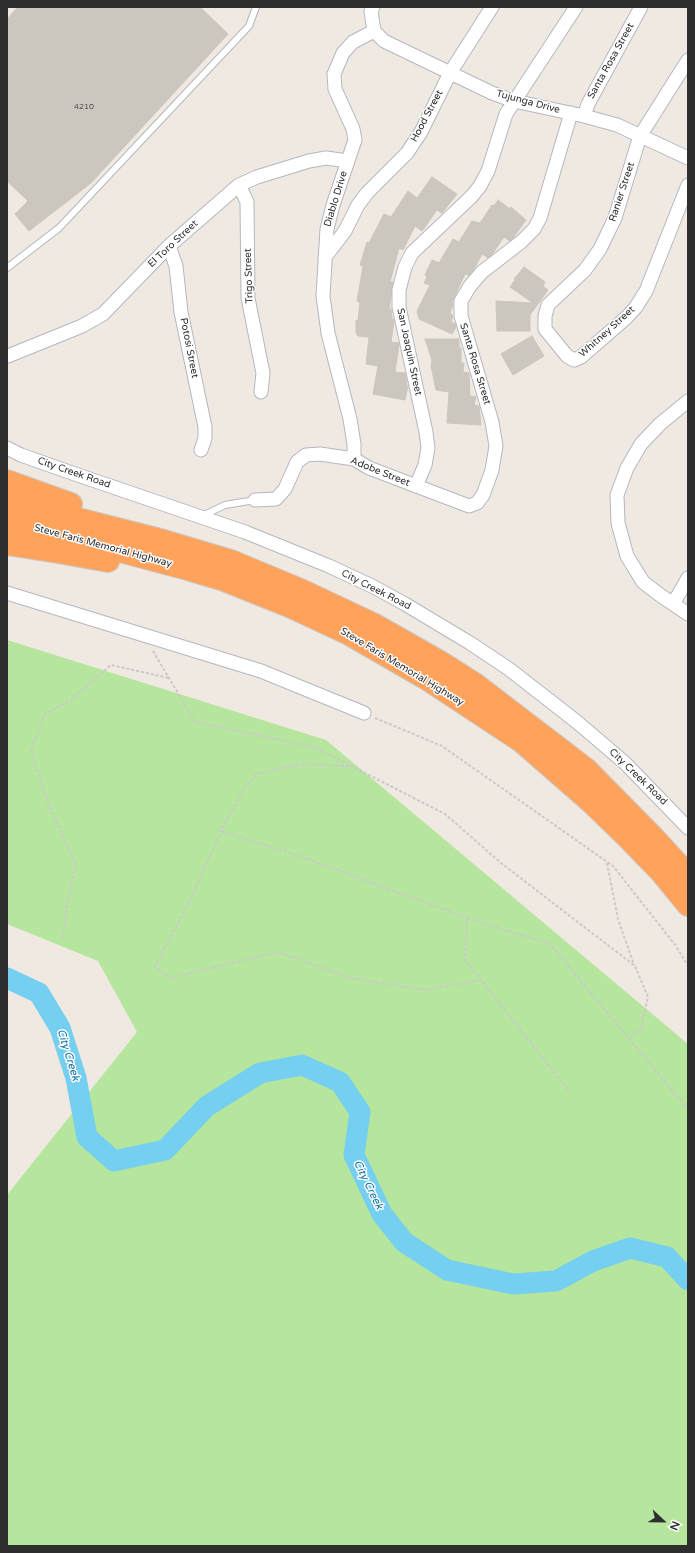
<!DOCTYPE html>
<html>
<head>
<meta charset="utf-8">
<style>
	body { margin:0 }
	#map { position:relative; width:695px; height:1553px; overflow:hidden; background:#efe9e1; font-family:"Varela Round",sans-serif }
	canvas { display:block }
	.frame { position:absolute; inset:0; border:8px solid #2e2e2e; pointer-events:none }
	.north { position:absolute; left:643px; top:1501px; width:40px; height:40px; -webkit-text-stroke:3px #fff; paint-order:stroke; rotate:112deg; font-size:11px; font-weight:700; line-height:16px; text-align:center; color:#2e2e2e }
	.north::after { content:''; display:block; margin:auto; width:14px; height:18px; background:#2e2e2e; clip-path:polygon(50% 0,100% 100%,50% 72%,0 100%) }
</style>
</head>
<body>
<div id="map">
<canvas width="695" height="1553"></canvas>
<div class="frame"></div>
<div class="north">N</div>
</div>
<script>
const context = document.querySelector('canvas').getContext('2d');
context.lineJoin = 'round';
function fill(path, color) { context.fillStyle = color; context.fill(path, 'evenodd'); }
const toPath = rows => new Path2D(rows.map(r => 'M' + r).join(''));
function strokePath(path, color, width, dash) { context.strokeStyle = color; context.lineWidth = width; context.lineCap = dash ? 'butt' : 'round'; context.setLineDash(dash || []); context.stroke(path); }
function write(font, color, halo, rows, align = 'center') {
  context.font = font + ' "Varela Round",sans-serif'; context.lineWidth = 3; context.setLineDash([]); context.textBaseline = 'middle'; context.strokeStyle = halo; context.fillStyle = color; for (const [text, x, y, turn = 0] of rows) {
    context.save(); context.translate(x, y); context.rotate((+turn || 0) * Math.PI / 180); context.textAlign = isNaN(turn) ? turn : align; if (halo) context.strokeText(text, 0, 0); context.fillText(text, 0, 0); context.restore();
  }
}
fill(toPath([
	[7,640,326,740,688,1044,688,1546,7,1546,7,1195,137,1032,98,961,7,924]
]), '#b6e59e');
strokePath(toPath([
	[7,978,39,993,60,1028,76,1078,87,1137,114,1161,165,1150,207,1106,260,1073,302,1065,340,1082,360,1112,354,1155,382,1214,404,1242,447,1270,513,1284,556,1281,593,1261,630,1248,667,1257,688,1280]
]), '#75cff0', 21);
const building = toPath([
	[18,7,200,7,228,34,91,183,29,231,15,214,28,201,7,181,7,19,18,7],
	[432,177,457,194,442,213,437,210,422,231,415,226,403,250,399,248,390,282,393,282,389,309,391,309,392,319,393,319,394,322,391,342,399,343,399,345,395,372,405,373,407,386,408,386,405,400,373,394,378,366,366,364,369,337,358,336,356,333,356,320,358,321,360,302,357,301,363,266,360,265,367,242,369,243,384,214,391,217,408,191,417,198,432,177],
	[498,200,510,209,511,207,526,220,513,238,510,241,504,237,493,253,488,258,482,254,474,269,469,275,465,274,452,302,453,305,450,313,453,316,451,322,455,324,456,327,452,334,419,319,417,311,430,285,424,283,427,277,425,275,432,260,439,263,453,239,459,242,472,221,480,223,492,205,494,206,498,200],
	[524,267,545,282,543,286,548,290,530,315,530,331,497,331,496,301,533,303,510,287,515,280,514,279,524,267],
	[532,336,544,356,513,375,501,354,532,336],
	[425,339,459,339,459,348,461,348,461,363,464,363,463,372,469,373,470,396,476,397,474,405,479,406,481,425,447,423,449,392,436,390,431,366,432,360,425,339]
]);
fill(building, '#cbc7bf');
strokePath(building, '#cbc5ba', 1);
const service = toPath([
	[7,268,59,228,249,26,256,7],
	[202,516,225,505,255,500]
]);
const minor = toPath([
	[373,7,371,11,374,31],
	[374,31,384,41,492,93,514,101,584,116,617,125,688,158],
	[688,60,640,136,615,218,600,249,585,270,548,305,545,316,545,329,567,356,574,360,581,357,627,317,636,307,646,291,688,185],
	[584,116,588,104,641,7],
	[239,185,247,202,248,298,263,373,261,392],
	[169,246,176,266,181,312,205,427,205,438,201,450],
	[325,257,345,231,358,205,367,193,407,153,421,132,450,73,492,7],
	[8,356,82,326,103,314,169,246,239,185,257,177,309,161,326,158,348,161],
	[688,401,660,424,641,444,627,468,617,495,618,523,627,556,643,582,660,595,688,614],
	[7,448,21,455,72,473,245,532,329,566,374,587,405,604,470,643,509,669,577,722,625,763,688,828],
	[354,459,354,444,350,419,328,333,323,296,327,229,333,205,355,140,353,129,335,89,334,74,343,53,353,42,374,31],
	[416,486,425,465,428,448,426,432,399,307,399,290,405,267,412,253,472,196,480,186,488,171,506,114,576,7],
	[255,500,276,499,285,489,297,462,306,455,320,454,354,459,369,468,469,506,477,503,483,495,492,470,496,446,492,422,461,316,461,301,470,286,482,272,521,242,534,229,540,218,571,113],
	[7,593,261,671,364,713],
	[673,604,688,578]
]);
const motorway = toPath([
	[7,481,71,504],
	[7,501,164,541,231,561,303,591,375,625,442,663,475,684,586,769,655,839,688,875],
	[7,521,184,568,224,580,289,606,349,634,427,679,521,741,592,803,627,837,661,872,688,905],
	[7,544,58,552,108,561]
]);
strokePath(service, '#b4b7c1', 8);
strokePath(minor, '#b4b7c1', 15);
strokePath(motorway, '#c9c9c9', 24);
strokePath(toPath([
	[153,651,195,722,314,747,445,814,501,863,635,966,648,997,641,1029,629,1037],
	[375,718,442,746,613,866,676,946,688,966],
	[349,766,301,764,256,774,244,789,221,831,190,900,155,967,170,978,278,952,351,978,425,990,481,980],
	[222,831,297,855,467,918,550,944,688,1109],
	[607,863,618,919,634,965],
	[467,918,465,960,570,1092],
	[63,938,67,903,76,865,49,806,31,751,45,714,71,700,111,665,169,678]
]), '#c9c9c9', 2, [3, 2]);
strokePath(service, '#fff', 6);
strokePath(minor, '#fff', 13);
strokePath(motorway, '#ffa35c', 22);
write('8px', '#555452', null, [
	["4210",84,107]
]);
write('10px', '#2e2e2e', '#fff', [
	["Santa Rosa Street",611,61,-61],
	["Tujunga Drive",528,102,15],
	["Hood Street",427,116,-62],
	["Ranier Street",622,192,-72],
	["Diablo Drive",336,199,-73],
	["El Toro Street",173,244,-43],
	["Trigo Street",249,276,-92],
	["Whitney Street",607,332,-42],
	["Potosi Street",189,348,79],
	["San Joaquin Street",409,352,78],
	["Santa Rosa Street",475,364,73],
	["Adobe Street",380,472,22],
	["City Creek Road",74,473,19],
	["Steve Faris Memorial Highway",103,546,15],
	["City Creek Road",376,590,27],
	["Steve Faris Memorial Highway",402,667,31],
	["City Creek Road",638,777,44]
]);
write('italic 11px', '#0d6fa3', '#fff', [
	["City Creek",68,1055,73],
	["City Creek",368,1185,64]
]);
</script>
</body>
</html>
